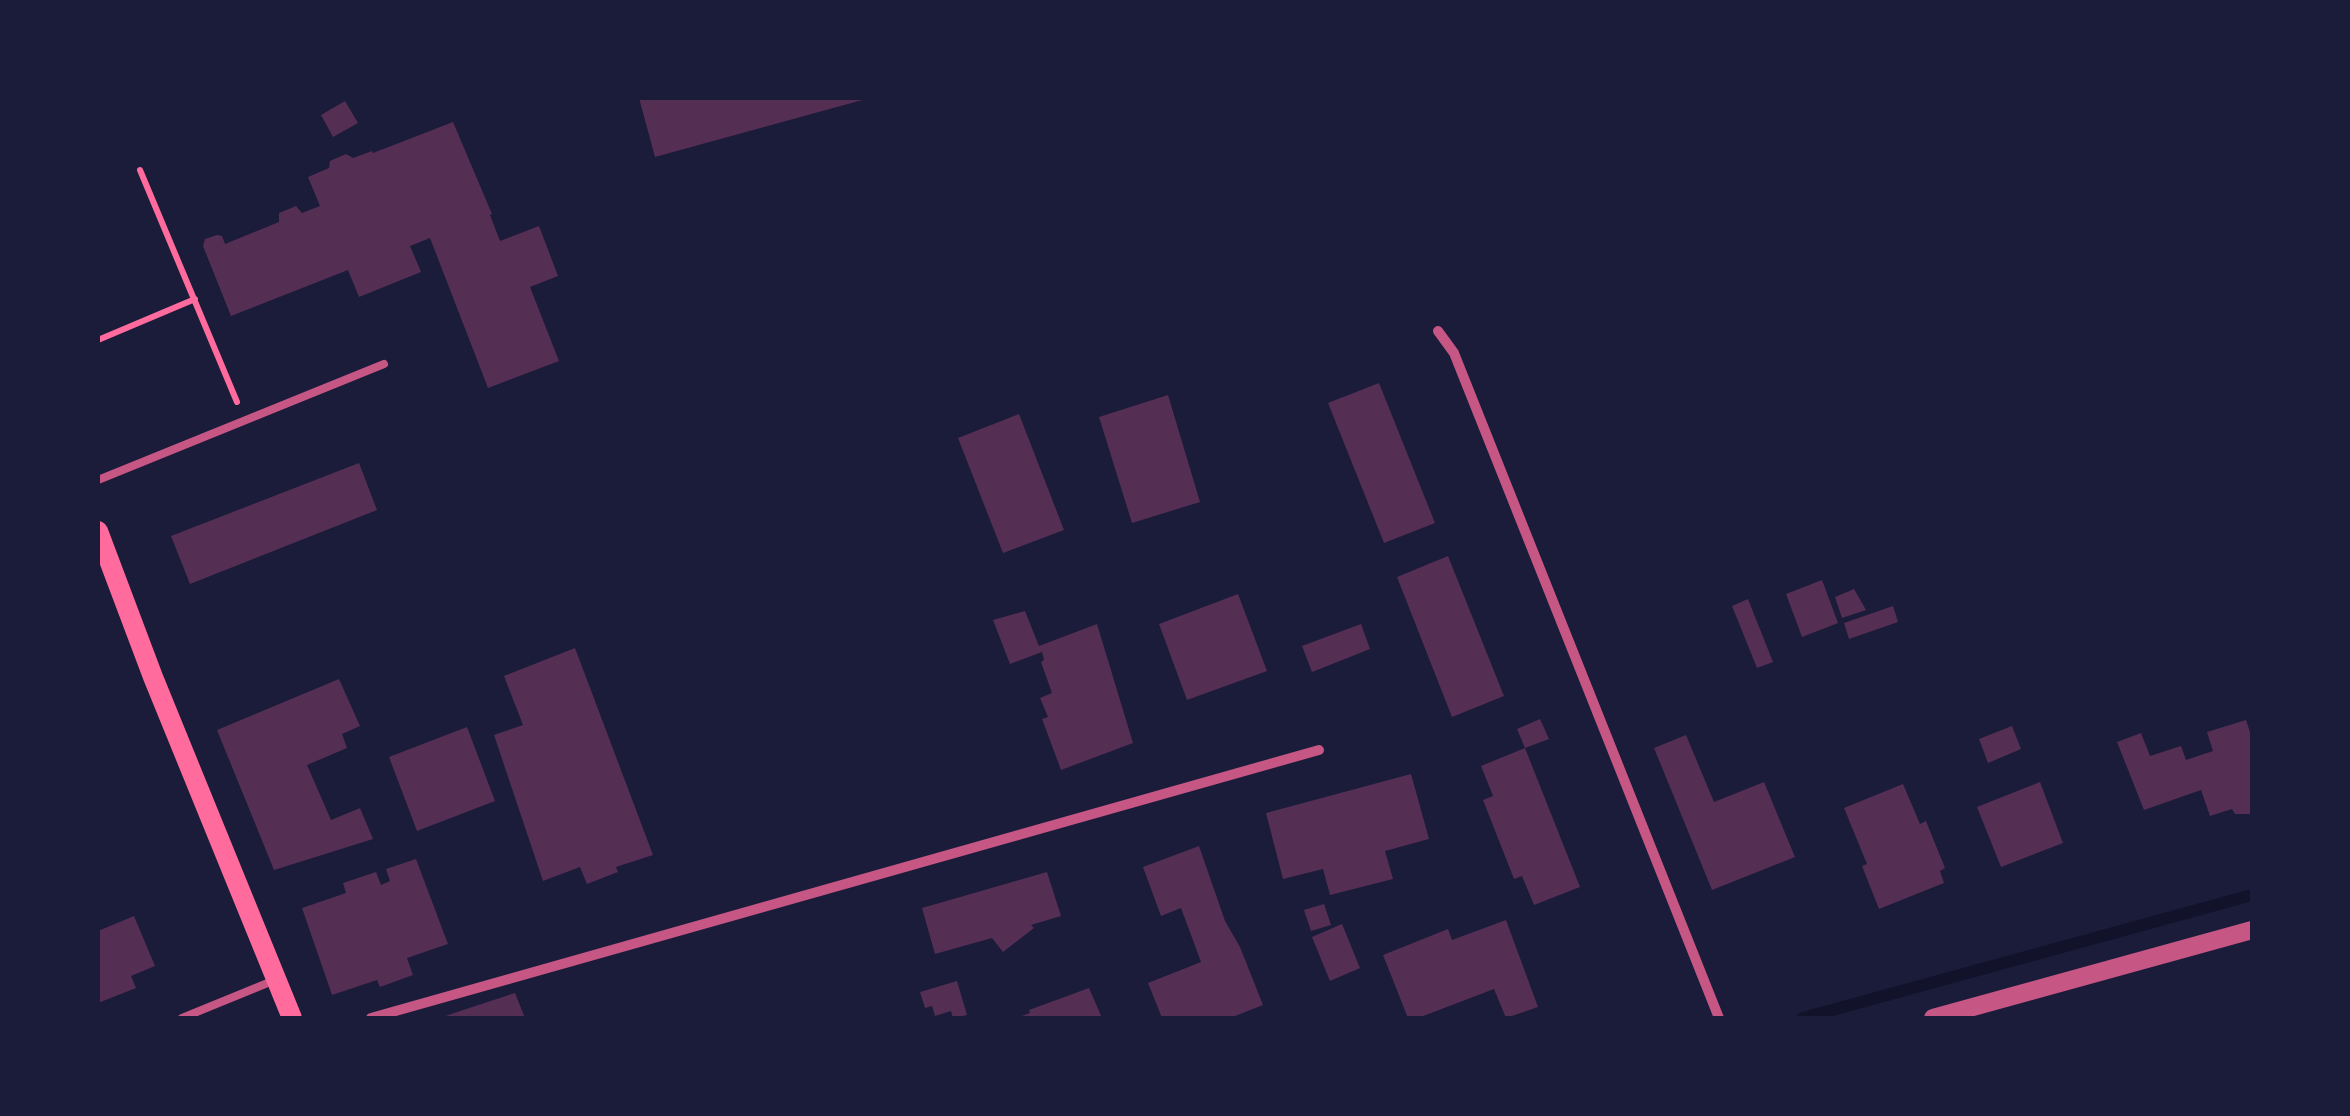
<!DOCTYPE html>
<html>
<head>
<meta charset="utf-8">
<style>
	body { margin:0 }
	#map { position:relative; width:2350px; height:1116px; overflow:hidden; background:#1b1b3a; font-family:"Sofia Sans Condensed",sans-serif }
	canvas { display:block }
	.frame { position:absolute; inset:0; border:100px solid #1b1b3a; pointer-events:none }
</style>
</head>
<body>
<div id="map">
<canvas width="2350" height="1116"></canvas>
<div class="frame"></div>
</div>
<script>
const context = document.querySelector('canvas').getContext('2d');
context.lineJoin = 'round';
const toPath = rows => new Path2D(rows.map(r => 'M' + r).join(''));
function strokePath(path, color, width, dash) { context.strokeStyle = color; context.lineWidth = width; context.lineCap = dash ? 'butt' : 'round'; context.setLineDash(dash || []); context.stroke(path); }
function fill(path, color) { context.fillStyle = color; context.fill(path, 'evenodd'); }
strokePath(toPath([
	[1803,1018,2252,895]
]), '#12122b', 12);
fill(toPath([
	[639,98,865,98,866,99,655,157],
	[345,101,358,123,333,137,321,115],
	[453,122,492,214,490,215,500,241,539,226,558,276,530,287,559,361,488,388,430,238,410,246,421,272,359,297,348,270,231,316,203,246,205,239,217,235,222,236,225,244,279,222,279,213,296,206,302,213,320,206,308,177,329,168,330,161,346,154,353,158,372,151,373,153],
	[1379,383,1435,523,1384,543,1328,403],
	[1168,395,1200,502,1132,523,1099,417],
	[1019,414,1064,530,1003,553,958,438],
	[359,463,377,510,190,584,171,536],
	[1448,556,1504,696,1452,717,1397,577],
	[1822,580,1838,623,1802,637,1786,594],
	[1854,589,1866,610,1842,618,1835,597],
	[1238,594,1267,671,1187,700,1159,624],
	[1748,599,1773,662,1757,668,1732,606],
	[1893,606,1898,622,1849,639,1844,623],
	[1025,611,1039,646,1097,624,1133,743,1061,770,1042,719,1048,717,1040,698,1052,693,1041,662,1044,660,1042,652,1010,664,993,620],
	[1361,624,1370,649,1312,672,1302,646],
	[575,648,653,855,616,867,618,872,587,884,580,867,543,881,494,735,523,725,504,676],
	[339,679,360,726,342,734,347,748,307,765,331,820,360,808,373,839,274,870,217,730],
	[1540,719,1549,739,1525,748,1517,729],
	[2246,720,2252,738,2252,814,2235,814,2232,809,2210,816,2201,790,2144,810,2117,742,2141,733,2150,756,2181,746,2186,760,2213,751,2207,732],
	[2012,726,2021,749,1988,763,1979,739],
	[467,727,495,801,417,831,389,757],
	[1686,735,1714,802,1764,782,1795,857,1712,890,1654,748],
	[1525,748,1580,887,1534,905,1522,876,1514,879,1483,800,1493,796,1481,766],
	[1411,774,1429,839,1385,851,1393,879,1330,895,1323,869,1283,879,1266,813],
	[2040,782,2063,843,2001,867,1977,807],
	[1903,784,1920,824,1926,821,1945,868,1940,871,1944,883,1879,909,1862,866,1867,864,1844,808],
	[1199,846,1225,921,1240,947,1263,1005,1230,1018,1162,1018,1148,983,1201,962,1181,908,1161,916,1143,867],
	[416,859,448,944,407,958,413,975,380,987,377,980,332,995,302,908,346,893,343,883,376,872,381,885,390,881,386,869],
	[1047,872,1061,916,1031,925,1034,928,1003,952,992,938,935,954,922,908],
	[1324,904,1331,925,1311,931,1304,910],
	[134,916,155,966,131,976,136,988,98,1003,98,931],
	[1506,920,1538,1007,1506,1018,1494,989,1418,1018,1408,1018,1383,955,1448,929,1452,940],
	[1342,924,1360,968,1330,981,1312,937],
	[957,981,967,1015,953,1018,951,1011,935,1016,932,1006,925,1008,920,992],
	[1089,988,1102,1018,1016,1018,1030,1013,1029,1010],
	[515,993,525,1018,440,1018,454,1013]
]), '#542f53');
strokePath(toPath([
	[140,170,237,402],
	[98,340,195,299]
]), '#ff6b9d', 6);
strokePath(toPath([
	[98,480,384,364],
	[182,1018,275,980]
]), '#c65784', 8);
strokePath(toPath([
	[1438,331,1454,353,1719,1018],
	[371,1018,1319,750]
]), '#c65784', 10);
strokePath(toPath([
	[1933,1018,2252,930]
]), '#c65784', 18);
strokePath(toPath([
	[98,531,153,677,292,1018]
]), '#ff6b9d', 20);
</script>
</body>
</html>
